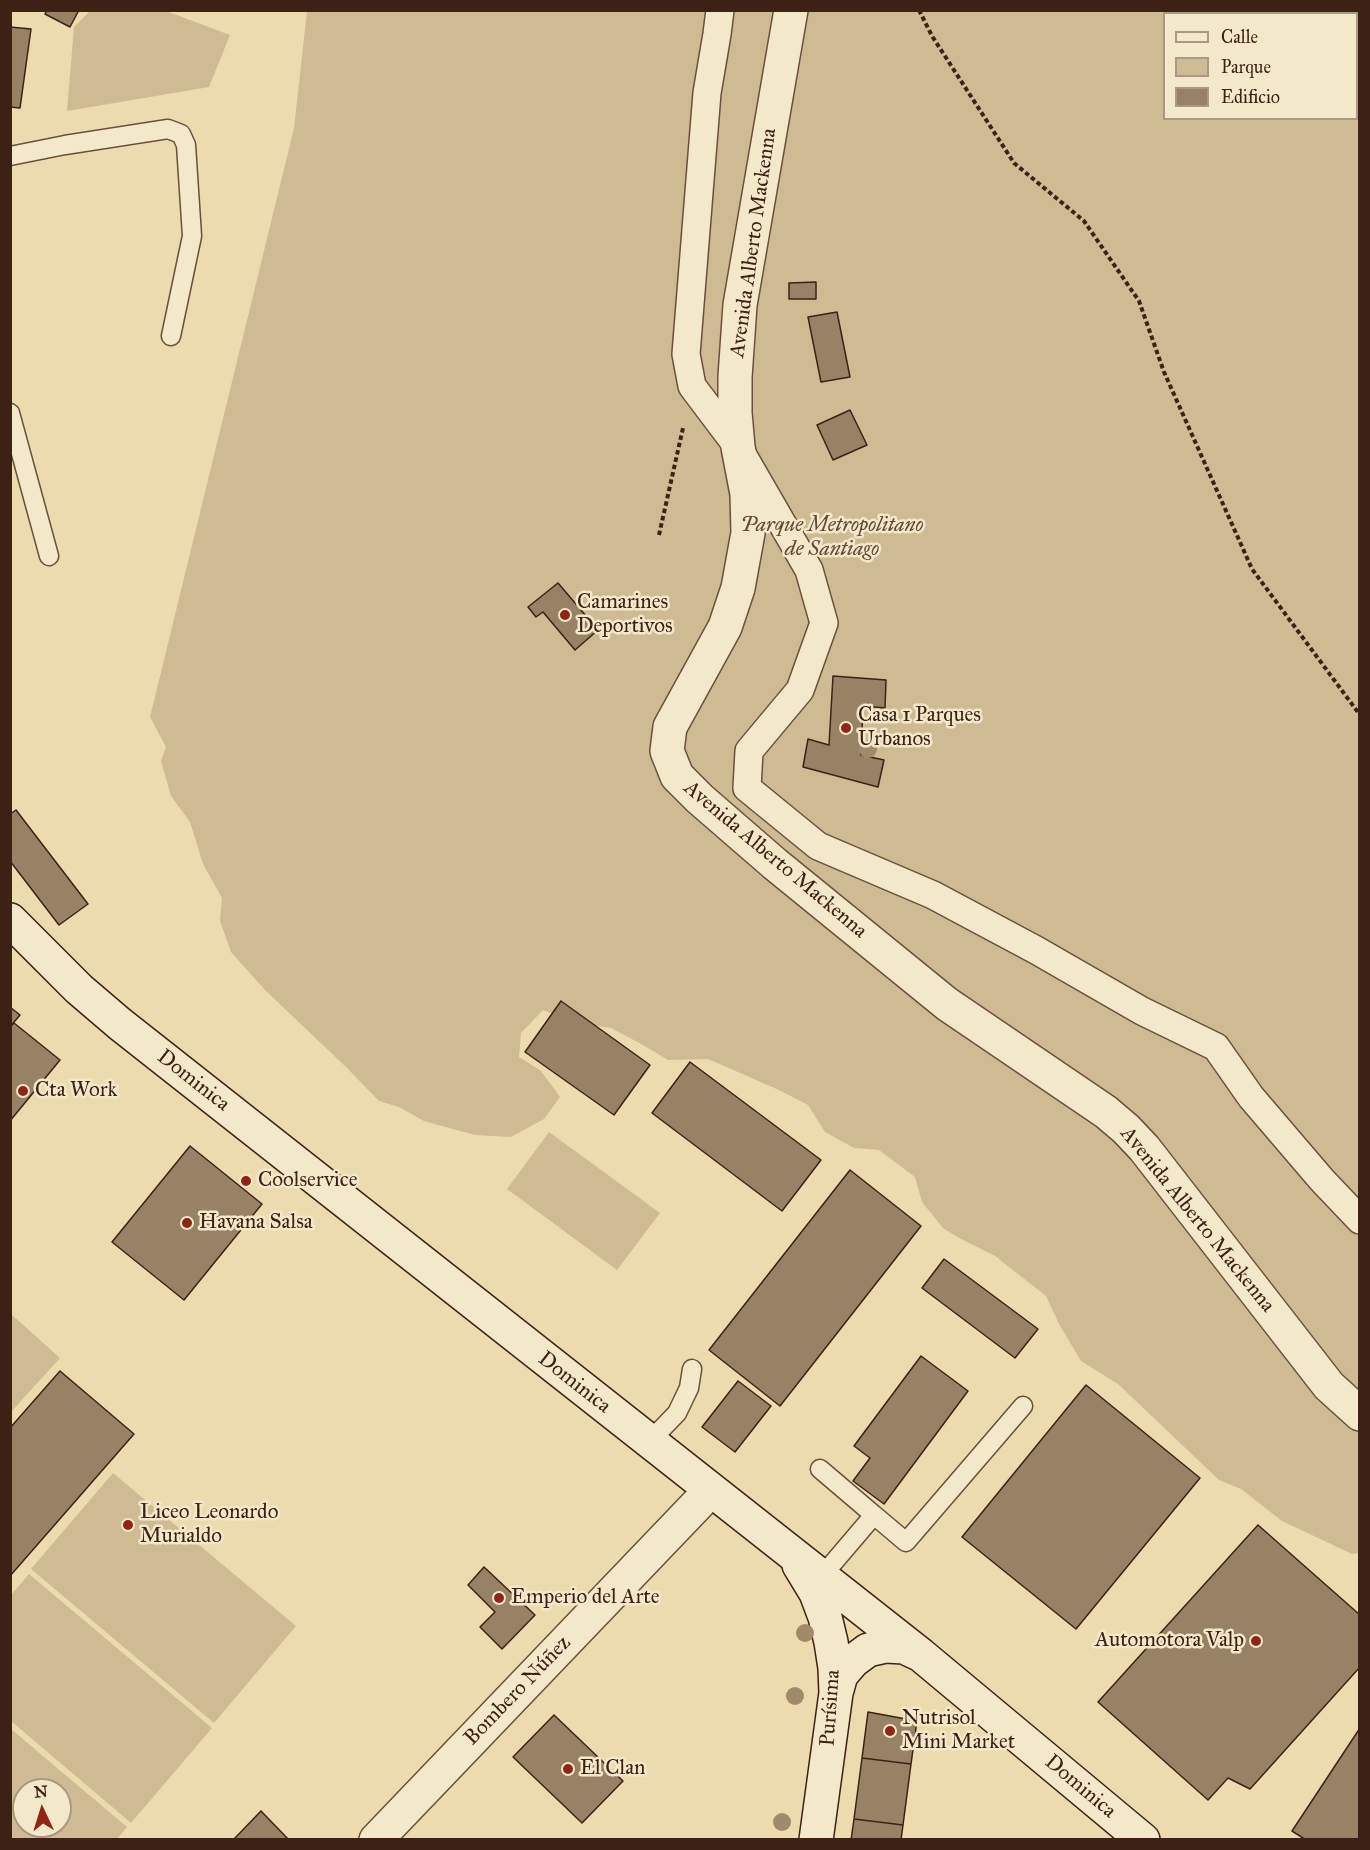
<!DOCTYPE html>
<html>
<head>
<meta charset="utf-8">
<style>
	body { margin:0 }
	#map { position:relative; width:1370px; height:1850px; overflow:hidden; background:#ecdbae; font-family:"IM FELL Great Primer",serif }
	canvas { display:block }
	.frame { position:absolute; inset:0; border:12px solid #3e2115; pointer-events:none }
	.legend { position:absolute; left:1163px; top:12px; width:195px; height:108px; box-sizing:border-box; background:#f3e8ca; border:2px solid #ab9882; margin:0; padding:8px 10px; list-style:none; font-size:18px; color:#3e2115 }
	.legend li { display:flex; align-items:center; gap:12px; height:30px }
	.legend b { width:30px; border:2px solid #ab9882 }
	.north { position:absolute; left:12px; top:1778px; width:60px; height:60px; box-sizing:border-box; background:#f3e8ca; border:2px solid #ab9882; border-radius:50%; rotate:356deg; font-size:16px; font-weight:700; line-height:24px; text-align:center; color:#3e2115 }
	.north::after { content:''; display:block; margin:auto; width:21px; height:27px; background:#8f2418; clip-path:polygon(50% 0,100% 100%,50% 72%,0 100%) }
</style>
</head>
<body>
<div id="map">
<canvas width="1370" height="1850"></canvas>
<div class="frame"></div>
<ul class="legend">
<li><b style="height:8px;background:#f3e8ca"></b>Calle</li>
<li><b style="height:16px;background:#cebb94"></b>Parque</li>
<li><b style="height:16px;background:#988265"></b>Edificio</li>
</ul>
<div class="north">N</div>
</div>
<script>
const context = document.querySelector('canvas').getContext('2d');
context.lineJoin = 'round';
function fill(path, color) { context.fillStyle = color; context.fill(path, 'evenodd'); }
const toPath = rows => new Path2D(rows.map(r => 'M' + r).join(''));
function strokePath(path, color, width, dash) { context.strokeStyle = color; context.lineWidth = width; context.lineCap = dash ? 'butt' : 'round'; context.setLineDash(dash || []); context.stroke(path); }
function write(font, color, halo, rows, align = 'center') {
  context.font = font + ' "IM FELL Great Primer",serif'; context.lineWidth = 5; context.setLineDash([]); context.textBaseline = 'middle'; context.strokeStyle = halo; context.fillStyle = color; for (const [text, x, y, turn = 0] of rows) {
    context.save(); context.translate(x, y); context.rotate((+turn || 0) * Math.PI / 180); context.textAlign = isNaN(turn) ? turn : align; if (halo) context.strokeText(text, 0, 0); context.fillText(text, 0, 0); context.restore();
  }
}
fill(toPath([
	[90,11,166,11,230,35,209,87,67,111,74,27],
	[307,11,1359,11,1359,1553,1352,1554,1282,1521,1241,1489,1219,1480,1118,1384,1081,1361,1059,1324,1046,1296,995,1256,959,1238,943,1228,922,1202,915,1177,879,1150,854,1148,825,1132,808,1105,779,1090,708,1059,668,1060,643,1045,611,1028,576,1023,543,1010,521,1033,519,1057,541,1071,560,1097,544,1119,511,1137,475,1135,424,1121,399,1107,379,1101,346,1067,265,990,231,952,220,921,222,898,203,864,190,822,171,796,161,761,166,747,150,717,294,128],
	[1164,14,1356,14,1356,118,1164,118],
	[549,1132,660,1213,617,1270,507,1189],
	[11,1314,60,1358,11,1412],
	[113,1473,296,1626,214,1723,31,1569],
	[29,1574,212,1728,131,1823,11,1721,11,1595],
	[11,1729,127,1827,117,1839,11,1839],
	[24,1790,60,1790,60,1826,24,1826]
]), '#cebb94');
const building = toPath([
	[47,10,79,10,70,27,45,14,47,10],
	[10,27,31,29,20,108,10,107,10,27],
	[816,282,816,299,789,299,789,283,816,282],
	[837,312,850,377,821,382,808,317,837,312],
	[850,410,867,445,833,460,817,425,850,410],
	[558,583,598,630,575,650,543,612,536,617,528,607,558,583],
	[833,676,886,680,885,708,863,706,861,755,884,760,878,787,803,767,808,739,829,745,833,676],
	[16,810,88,904,59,925,10,861,10,814,16,810],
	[561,1001,650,1065,614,1115,525,1052,561,1001],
	[10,1007,20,1015,10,1027,10,1007],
	[14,1023,60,1060,10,1121,10,1027,14,1023],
	[690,1062,821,1160,782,1211,652,1113,690,1062],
	[190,1146,262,1204,184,1300,112,1242,190,1146],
	[850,1170,921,1226,780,1406,709,1350,850,1170],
	[944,1259,1038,1329,1015,1358,922,1288,944,1259],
	[921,1356,968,1391,884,1504,853,1481,870,1458,854,1446,921,1356],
	[60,1371,134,1434,10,1576,10,1428,60,1371],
	[738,1381,771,1406,735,1452,702,1427,738,1381],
	[1086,1385,1200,1478,1076,1629,962,1537,1086,1385],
	[1258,1525,1360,1615,1360,1667,1250,1789,1228,1778,1208,1800,1098,1702,1258,1525],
	[484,1567,535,1615,502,1649,480,1627,495,1612,468,1585,484,1567],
	[868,1712,917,1721,911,1764,862,1758,868,1712],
	[554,1715,623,1781,582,1823,513,1757,554,1715],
	[1360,1728,1360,1840,1306,1840,1292,1831,1360,1728],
	[862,1758,911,1764,903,1825,854,1819,862,1758],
	[261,1811,289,1840,234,1839,261,1811],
	[854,1819,903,1825,901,1840,851,1840,854,1819]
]);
fill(building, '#988265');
strokePath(building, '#3e2115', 1.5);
const service = toPath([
	[10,156,65,145,168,129,181,134,186,145,192,236,171,336],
	[10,413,49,556],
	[649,1442,677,1413,689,1388,692,1369],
	[820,1469,874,1515],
	[822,1576,874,1515,906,1542,1023,1406]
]);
const pedestrian = toPath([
	[720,10,717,34,707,93,686,354,692,386,738,447,809,570,824,623,800,690,749,751,747,788,818,846,933,895,1036,950,1142,1011,1216,1047,1251,1097,1322,1180,1360,1220]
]);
const minor = toPath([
	[791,10,740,305,735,377,735,413,738,447,747,494,748,533,738,588,725,627,670,727,667,751,677,776,700,799,775,864,947,1004,1106,1112,1126,1129,1144,1148,1329,1386,1360,1414],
	[376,1840,711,1490]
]);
const secondary = toPath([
	[10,920,79,989,120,1024,921,1655,1143,1840],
	[799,1565,816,1593,825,1617,831,1642,835,1668,836,1693,816,1840],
	[836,1693,841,1675,853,1661,868,1650,886,1646,904,1647,919,1654]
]);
strokePath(service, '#6a503b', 21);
strokePath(pedestrian, '#6a503b', 30);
strokePath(minor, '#6a503b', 36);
strokePath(secondary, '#3e2115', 36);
strokePath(toPath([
	[919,10,932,36,1014,163,1084,221,1139,301,1164,372,1252,569,1360,715],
	[659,535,683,428]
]), '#3e2115', 4, [4.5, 3]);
strokePath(service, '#f3e8ca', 18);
strokePath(pedestrian, '#f3e8ca', 27);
strokePath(minor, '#f3e8ca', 33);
strokePath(secondary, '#f3e8ca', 33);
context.fillStyle = '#a08a6b';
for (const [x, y] of [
	[868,749],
	[805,1633],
	[795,1696],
	[782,1822]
]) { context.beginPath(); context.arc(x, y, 9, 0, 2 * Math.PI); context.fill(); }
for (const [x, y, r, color] of [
	[565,615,6,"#8f2418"],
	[846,728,6,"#8f2418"],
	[23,1091,6,"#8f2418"],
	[246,1181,6,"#8f2418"],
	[187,1223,6,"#8f2418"],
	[128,1525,6,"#8f2418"],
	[499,1598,6,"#8f2418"],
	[1256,1641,6,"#8f2418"],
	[890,1731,6,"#8f2418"],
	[568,1769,6,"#8f2418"]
]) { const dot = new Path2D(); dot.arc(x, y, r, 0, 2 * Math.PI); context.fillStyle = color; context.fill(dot); strokePath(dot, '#f3e8ca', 2); }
write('21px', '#3e2115', '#f3e8ca', [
	["Avenida Alberto Mackenna",754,243,-82],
	["Avenida Alberto Mackenna",775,860,40],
	["Dominica",193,1081,38],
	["Avenida Alberto Mackenna",1197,1220,51],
	["Dominica",574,1383,38],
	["Bombero Núñez",518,1691,-46],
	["Purísima",831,1708,-86],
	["Dominica",1080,1787,40]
]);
write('italic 21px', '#624835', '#f3e8ca', [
	["Parque Metropolitano",832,526],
	["de Santiago",832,550]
]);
write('21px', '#3e2115', '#f3e8ca', [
	["Camarines",577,603],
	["Deportivos",577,627],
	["Casa 1 Parques",858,716],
	["Urbanos",858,740],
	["Cta Work",35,1091],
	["Coolservice",258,1181],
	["Havana Salsa",199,1223],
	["Liceo Leonardo",140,1513],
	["Murialdo",140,1537],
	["Emperio del Arte",511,1598],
	["Automotora Valp",1244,1641,"right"],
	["Nutrisol",902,1719],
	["Mini Market",902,1743],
	["El Clan",580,1769]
], 'left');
</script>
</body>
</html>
